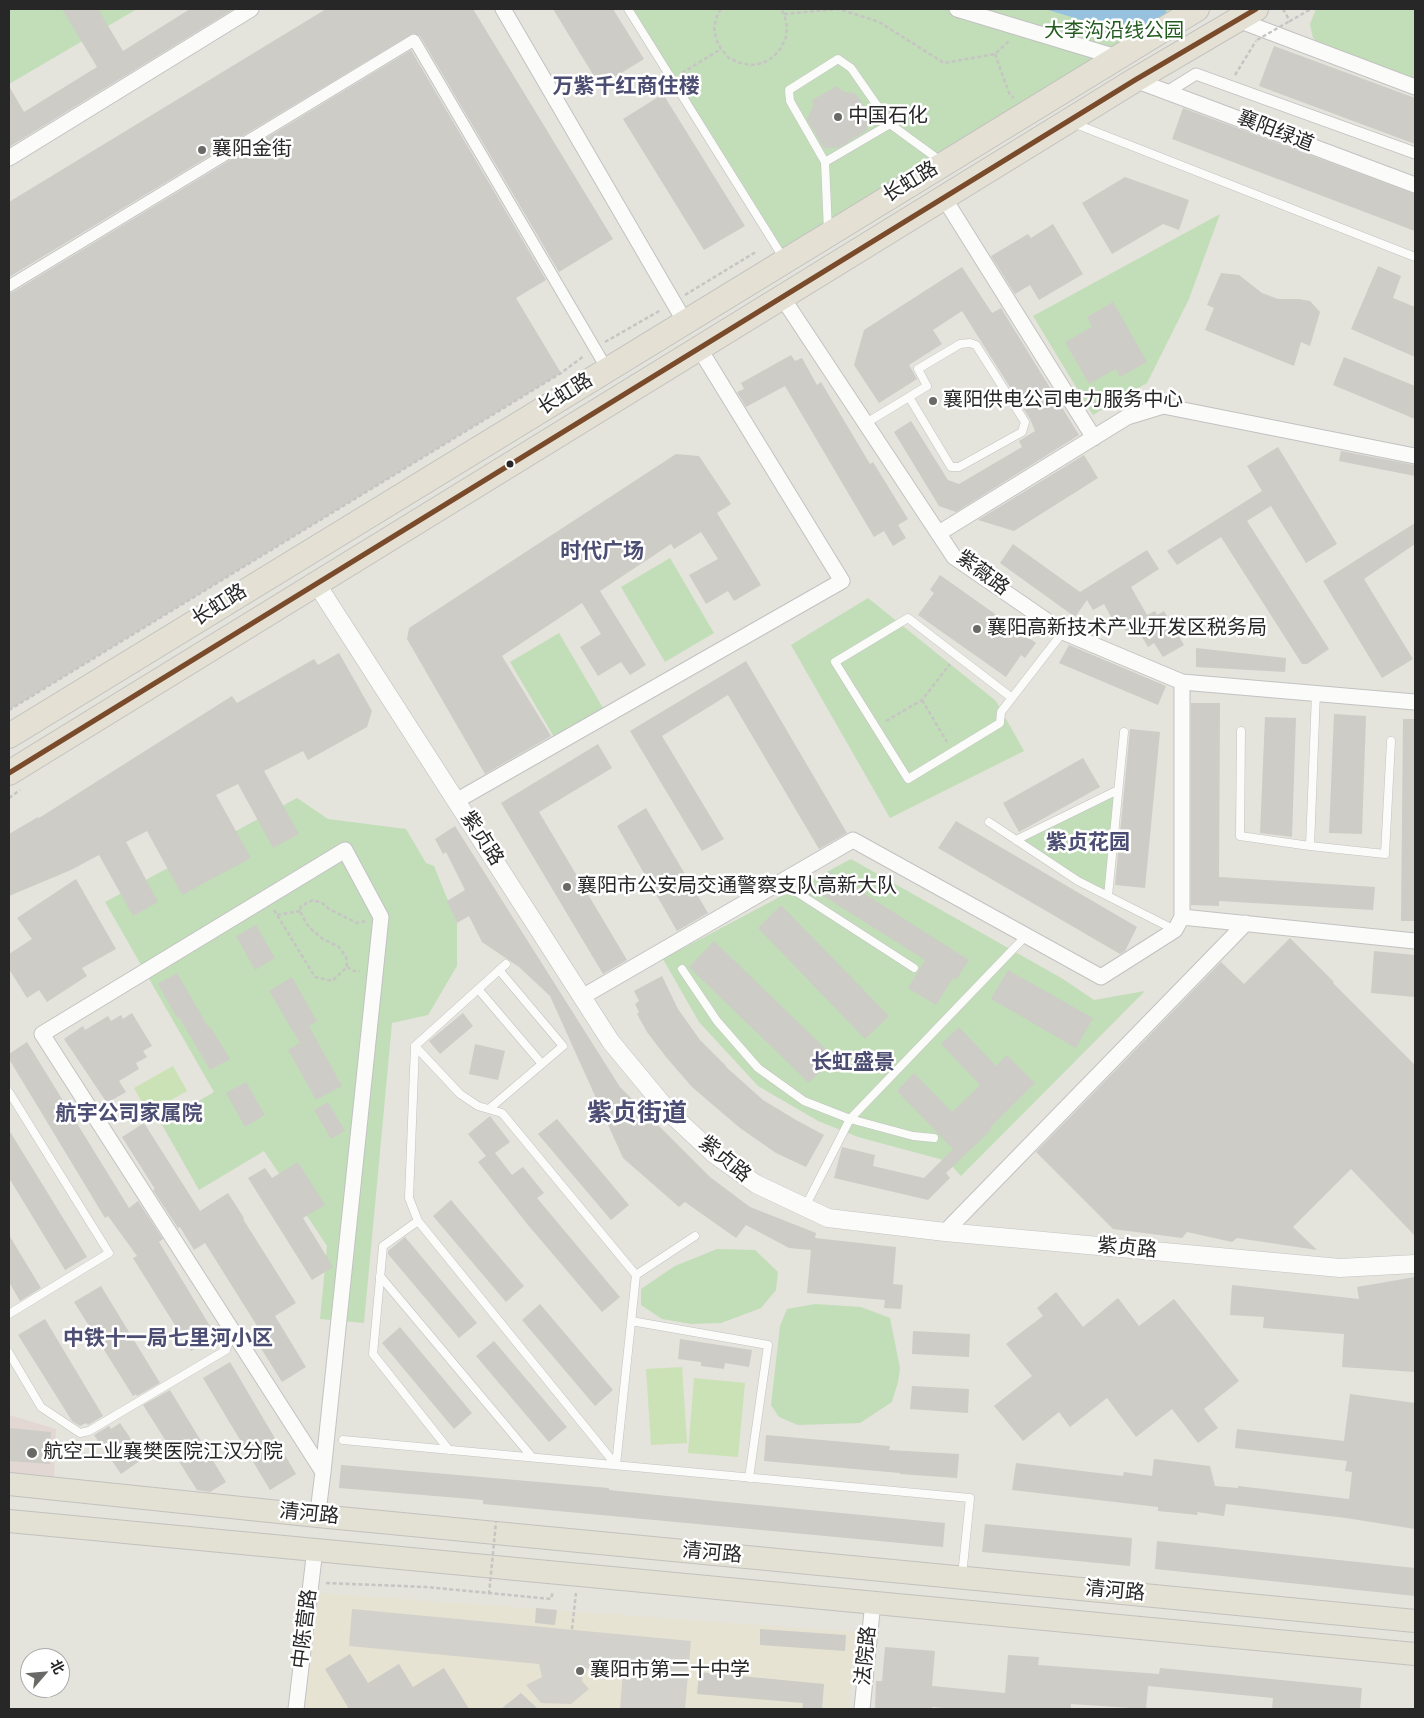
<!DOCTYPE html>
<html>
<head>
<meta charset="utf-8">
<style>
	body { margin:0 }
	#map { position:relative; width:1424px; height:1718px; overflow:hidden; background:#e4e3dc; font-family:Jost,"Noto Sans SC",sans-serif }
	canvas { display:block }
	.frame { position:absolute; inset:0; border:10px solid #272727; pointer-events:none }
	.north { position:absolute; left:20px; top:1648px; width:50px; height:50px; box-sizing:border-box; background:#fff; border:1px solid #a9a9a9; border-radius:50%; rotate:63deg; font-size:14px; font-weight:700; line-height:20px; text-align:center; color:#272727 }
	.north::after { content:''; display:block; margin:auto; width:18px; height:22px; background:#696966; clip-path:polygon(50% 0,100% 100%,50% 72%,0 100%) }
</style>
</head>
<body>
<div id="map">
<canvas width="1424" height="1718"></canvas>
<div class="frame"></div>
<div class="north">北</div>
</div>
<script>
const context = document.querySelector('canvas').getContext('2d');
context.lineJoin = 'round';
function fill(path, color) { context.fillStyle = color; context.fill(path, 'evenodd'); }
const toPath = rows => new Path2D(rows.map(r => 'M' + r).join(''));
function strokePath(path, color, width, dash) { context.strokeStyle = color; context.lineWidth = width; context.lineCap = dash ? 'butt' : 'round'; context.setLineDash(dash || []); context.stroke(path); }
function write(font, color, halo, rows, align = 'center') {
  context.font = font + ' Jost,"Noto Sans SC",sans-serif'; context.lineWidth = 5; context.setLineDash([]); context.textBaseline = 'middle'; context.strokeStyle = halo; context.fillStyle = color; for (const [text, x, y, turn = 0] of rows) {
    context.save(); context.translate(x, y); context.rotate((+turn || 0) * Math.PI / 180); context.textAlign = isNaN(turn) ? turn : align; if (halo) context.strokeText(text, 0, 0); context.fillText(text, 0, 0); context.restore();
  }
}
fill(toPath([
	[318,1593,855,1632,849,1709,302,1709]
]), '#e7e3d2');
fill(toPath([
	[9,1415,56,1429,54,1482,9,1476]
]), '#e2d7d2');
fill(toPath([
	[9,9,137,9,9,84],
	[632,9,1197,9,785,253],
	[1316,9,1415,9,1415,82,1328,50,1313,38,1310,24],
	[1220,214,1189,299,1147,383,1093,415,1033,316],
	[670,558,714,633,665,662,621,587],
	[868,598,996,701,1024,751,890,818,791,645],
	[559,633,603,708,554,737,510,662],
	[1118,790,1108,896,1016,840],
	[297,798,328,819,406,829,426,863,434,866,457,923,457,966,428,1015,392,1023,364,1323,320,1319,327,1246,264,1151,199,1190,161,1123,214,1092,105,902],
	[851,859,1063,979,1094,1000,1145,991,961,1176,947,1161,858,1137,818,1121,758,1086,699,1022,663,959],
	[717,1249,755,1250,778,1272,776,1290,761,1308,721,1323,691,1324,662,1319,641,1305,641,1289,675,1266],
	[815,1304,861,1307,890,1318,900,1368,898,1382,892,1402,860,1423,798,1425,779,1417,771,1405,780,1326,787,1309]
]), '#c2deb8');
fill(toPath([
	[173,1066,187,1091,148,1113,134,1088],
	[682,1367,687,1443,651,1445,646,1369],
	[694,1378,745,1383,738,1457,688,1453]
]), '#cbe2b6');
fill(toPath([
	[352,1609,691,1641,685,1709,620,1709,623,1671,583,1668,582,1681,589,1689,571,1704,541,1703,526,1685,542,1677,539,1664,349,1646]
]), '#d3d1cb');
fill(toPath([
	[1045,9,1147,9,1114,30]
]), '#96c2e0');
strokePath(toPath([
	[1135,9,1153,16]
]), '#96c2e0', 28);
fill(toPath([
	[62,9,98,9,123,51,190,9,234,9,9,147,9,86,24,112,97,67],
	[326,9,473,9,613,239,559,272,420,36,413,33,9,277,9,202],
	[553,9,613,9,644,59,600,86],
	[1274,46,1415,98,1415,144,1259,86],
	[411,50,546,280,516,298,561,373,9,710,9,293,13,292],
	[837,86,842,91,856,94,870,116,866,131,838,148,824,148,807,119,813,106,812,100],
	[663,94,745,226,704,250,623,119],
	[1183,108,1415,194,1415,231,1172,139],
	[1125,177,1189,200,1179,230,1163,224,1112,254,1082,203],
	[1053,224,1083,274,1039,300,1030,285,1015,294,991,256,1028,234,1031,238],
	[1378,266,1401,276,1393,298,1415,307,1415,357,1351,329],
	[962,267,992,313,1001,308,1079,435,956,512,939,506,894,432,911,421,948,480,959,484,1022,447,1019,441,1035,431,1030,419,962,311,933,330,942,344,909,365,917,379,879,403,854,365,864,330],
	[1221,273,1239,275,1262,293,1278,299,1299,299,1310,301,1320,312,1310,346,1301,342,1294,366,1205,330,1214,308,1207,305],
	[1113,302,1147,362,1120,377,1116,369,1089,384,1065,342,1092,327,1087,317],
	[791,355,795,361,802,358,817,385,821,382,870,464,873,462,908,519,898,525,906,538,893,546,884,531,874,537,785,386,746,407,737,392,744,389,741,383],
	[1344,357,1415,386,1415,419,1333,385],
	[1278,447,1337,544,1306,563,1271,506,1247,521,1329,649,1307,664,1302,664,1221,537,1177,565,1167,551,1262,491,1247,466],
	[1341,451,1415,465,1415,476,1339,461],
	[676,454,699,456,731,504,717,513,761,585,734,601,728,591,706,604,689,575,718,559,701,532,674,549,671,544,600,591,646,665,630,675,621,662,598,676,580,647,601,634,582,603,502,656,551,736,485,774,407,639,409,628],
	[1084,455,1098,478,1014,531,978,520],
	[1415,523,1415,544,1364,579,1413,659,1382,678,1323,581],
	[1013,544,1080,592,1147,550,1159,569,1131,587,1147,615,1155,611,1157,615,1164,611,1184,645,1163,657,1154,643,1148,647,1138,630,1128,635,1120,621,1115,624,1104,604,1093,610,1087,600,1075,617,1000,563],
	[940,575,1036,643,1025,658,1021,655,1006,677,918,615,934,593,930,590],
	[1069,645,1166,686,1158,705,1059,663],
	[1196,648,1286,658,1285,672,1196,667],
	[339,653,372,711,367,727,308,760,303,751,264,771,299,834,273,848,238,784,216,795,251,858,182,895,147,831,126,842,158,902,133,916,99,855,71,870,9,896,9,834,38,817,39,818,232,696,237,703,314,659,318,665],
	[746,661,847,833,819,849,728,695,662,736,724,839,702,851,630,731],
	[1191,703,1220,703,1219,877,1375,887,1373,910,1219,901,1219,906,1191,905],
	[1334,714,1366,716,1362,834,1329,833],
	[1265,717,1296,718,1292,837,1260,833],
	[1403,719,1415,719,1415,921,1401,921],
	[1130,729,1160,732,1145,888,1115,885],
	[598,744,612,768,539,812,627,960,603,974,501,803],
	[1083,758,1100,787,1019,832,1003,803],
	[646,808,708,913,677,931,617,826],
	[956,821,1137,927,1125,951,1120,954,938,848],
	[455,826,620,1087,710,1177,750,1207,816,1233,815,1238,896,1247,893,1284,903,1285,901,1309,884,1308,885,1300,807,1293,811,1250,789,1248,746,1225,736,1238,685,1202,679,1207,623,1158,550,996,519,967,482,942,469,916,457,923,447,901,465,890,446,852,443,854,435,839],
	[830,872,969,960,956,980,953,978,936,1005,908,988,925,960,817,892],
	[76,879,116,949,82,968,87,976,47,1002,39,990,27,998,9,969,9,954,32,939,17,918],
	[781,905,889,1016,865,1039,758,928],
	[256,925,275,958,255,970,236,936],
	[1290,938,1334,982,1333,983,1415,1065,1415,1236,1351,1169,1293,1227,1317,1250,1237,1238,1232,1242,1187,1232,1182,1238,1113,1229,1036,1152,1221,962,1244,984],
	[714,941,834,1057,809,1083,689,967],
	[1374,951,1415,955,1415,997,1371,993],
	[1008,970,1093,1018,1076,1048,991,999],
	[177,973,208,1027,210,1026,230,1059,210,1070,179,1017,177,1018,158,984],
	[662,976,678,1009,700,1040,726,1066,725,1066,763,1100,796,1120,824,1135,806,1167,776,1153,740,1128,692,1087,666,1057,647,1032,637,1014,639,1012,635,1004,639,1001,634,991],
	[292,977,317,1021,309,1026,342,1086,316,1100,288,1050,300,1043,269,991],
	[132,1013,152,1046,143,1051,147,1057,136,1063,139,1069,119,1081,126,1092,107,1103,64,1039,83,1026,85,1030,108,1016,111,1021,121,1015,123,1019],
	[463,1013,473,1026,440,1054,429,1041],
	[959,1027,996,1066,1007,1055,1035,1083,990,1128,991,1130,946,1173,950,1178,928,1200,834,1178,842,1147,875,1155,873,1166,924,1178,953,1149,897,1091,914,1073,952,1112,980,1085,941,1044],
	[27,1042,129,1208,138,1201,163,1239,159,1242,216,1336,191,1351,133,1258,137,1256,108,1216,105,1218,9,1059,9,1054],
	[475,1044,505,1051,498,1080,469,1074],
	[246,1082,265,1115,245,1127,226,1093],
	[328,1102,345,1131,331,1139,314,1110],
	[490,1116,510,1142,495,1153,512,1175,523,1167,544,1193,537,1198,620,1297,602,1312,528,1225,478,1162,486,1156,468,1134],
	[557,1119,629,1205,611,1220,538,1134],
	[144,1123,200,1211,228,1193,244,1218,243,1219,296,1303,275,1316,306,1367,282,1382,257,1342,264,1337,205,1243,194,1250,180,1227,178,1228,153,1190,155,1189,122,1137],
	[9,1130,87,1257,65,1270,9,1178],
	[298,1162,325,1205,303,1218,333,1267,312,1280,248,1178,265,1168,272,1178],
	[451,1200,524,1286,506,1302,433,1216],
	[9,1235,41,1288,20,1301,9,1282],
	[405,1237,477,1323,459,1338,388,1254,388,1251],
	[1415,1277,1415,1372,1342,1367,1344,1334,1263,1328,1264,1317,1230,1315,1232,1285,1359,1299,1357,1287],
	[101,1286,160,1383,137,1396,136,1394,133,1396,74,1302],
	[1056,1292,1083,1327,1118,1298,1139,1326,1174,1299,1239,1381,1204,1409,1218,1428,1198,1443,1172,1409,1136,1437,1107,1398,1070,1427,1059,1412,1023,1441,994,1406,1032,1376,1006,1344,1043,1316,1037,1308],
	[540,1304,613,1390,595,1406,522,1320],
	[45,1319,103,1416,88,1425,86,1423,80,1426,72,1421,18,1335],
	[400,1327,472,1413,454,1429,382,1343],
	[913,1331,970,1334,969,1357,912,1354],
	[680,1339,752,1350,749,1367,725,1363,724,1369,701,1366,701,1362,678,1359],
	[494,1341,567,1427,549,1442,476,1356],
	[230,1362,296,1474,270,1490,203,1378],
	[912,1386,969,1389,968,1413,910,1409],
	[170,1390,226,1482,210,1492,197,1490,143,1405],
	[1350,1394,1415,1403,1415,1529,1346,1518,1226,1504,1224,1516,1197,1512,1198,1515,1158,1511,1158,1507,1012,1490,1016,1463,1123,1476,1124,1472,1152,1476,1154,1459,1210,1466,1215,1486,1238,1488,1238,1486,1349,1499,1352,1472,1345,1471,1347,1461,1235,1448,1237,1429,1344,1441],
	[120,1423,144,1458,121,1474,94,1435,109,1426,111,1429],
	[9,1428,51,1432,50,1464,9,1461],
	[766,1435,890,1446,889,1450,959,1454,957,1478,900,1474,900,1473,764,1461],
	[341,1465,609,1488,609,1490,716,1501,945,1523,943,1547,483,1504,483,1500,339,1488],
	[985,1524,1132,1538,1130,1566,982,1552],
	[1157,1541,1415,1568,1415,1596,1155,1569],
	[536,1608,557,1610,555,1625,535,1623],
	[760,1629,846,1635,845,1651,760,1645],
	[885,1647,935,1651,932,1686,1005,1693,1008,1655,1039,1657,1038,1665,1159,1674,1160,1668,1362,1688,1360,1709,1272,1709,1273,1698,1148,1686,1146,1709,1071,1704,1071,1709,960,1709,932,1707,932,1709,875,1709,876,1681,882,1681],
	[350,1654,368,1683,399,1664,413,1687,444,1668,469,1709,349,1709,325,1669],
	[699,1672,824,1684,822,1709,802,1709,803,1703,697,1694],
	[521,1693,538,1709,501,1709]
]), '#cdccc7');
const service = toPath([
	[628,9,784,259],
	[1073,123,1415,257],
	[825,162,790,101,789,90,838,59,851,68,890,124],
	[828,231,825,162,890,124,942,162],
	[866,423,909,397,951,467,959,467,1022,432,1025,422,976,345,970,343,960,344,918,369,927,386,909,397],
	[1316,693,1310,846,1385,854,1391,741],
	[1012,698,908,618,835,662,908,779,1000,723,1001,712,1063,632],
	[1241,731,1240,836,1310,846],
	[989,822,1078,881,1175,930],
	[1016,840,1118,790],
	[781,882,914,968],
	[1108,896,1124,732],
	[682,969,717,1021,758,1068,804,1101,850,1119,913,1136,934,1138],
	[478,989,542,1064],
	[415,1046,506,964],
	[9,1092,109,1253,9,1314],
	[489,1109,563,1046,499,970],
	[805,1207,850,1119,1021,941],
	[418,1221,616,1465],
	[636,1275,695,1236],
	[380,1276,532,1457],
	[631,1321,768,1345,749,1478],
	[9,1353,41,1407,80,1433,89,1431,226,1350,231,1337,228,1332],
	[343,1440,970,1498,962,1576],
	[449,1450,373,1354,383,1246,418,1221,409,1198,415,1046,460,1094,478,1106,502,1113,636,1275,616,1465]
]);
const pedestrian = toPath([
	[1167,92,1196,74,1415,153],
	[9,286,414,40,607,369]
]);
const minor = toPath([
	[503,9,685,322],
	[957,9,1116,57],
	[1238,20,1415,87],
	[1135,80,1415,185],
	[9,158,251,9],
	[944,198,1094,438],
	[782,297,954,557,1063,632,1182,682,1415,702],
	[939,533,1127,417,1163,406,1415,456],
	[456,801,842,581,699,348],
	[1182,917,1415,941],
	[582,997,853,840,1101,977,1175,930,1182,917,1182,682],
	[945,1232,1246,923],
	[318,1516,319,1504,323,1472,381,917,345,850,42,1034,323,1472],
	[296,1709,315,1549],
	[862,1709,873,1602]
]);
const tertiary = toPath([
	[316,583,611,1042,669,1112,714,1154,756,1184,828,1218,945,1232,1340,1268,1415,1264]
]);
const primary = toPath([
	[9,1484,318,1516,1415,1621],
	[9,1521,1415,1654]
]);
const trunk = toPath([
	[9,736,1197,9],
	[9,773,1135,80,1256,9]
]);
strokePath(service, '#c2c2c2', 9);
strokePath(pedestrian, '#c2c2c2', 13);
strokePath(minor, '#c2c2c2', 17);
strokePath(tertiary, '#c2c2c2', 19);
strokePath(primary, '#c2c1bf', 24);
strokePath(trunk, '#c2c1bf', 26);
strokePath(toPath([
	[721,9,717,16,714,27,716,39,721,49,729,58,740,63,751,65,763,63,773,57,781,48,786,37,787,26,784,14,781,9],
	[1283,9,1290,21,1311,9],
	[784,14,839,9,879,22,944,63,995,54,1010,40],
	[995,54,1009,93,1014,98],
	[682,73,721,49],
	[1235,75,1256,41],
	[685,295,754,253,756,255],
	[605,342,661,310],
	[922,700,947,742],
	[9,710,561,373,584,356],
	[886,721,922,700,950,664],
	[9,798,20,790],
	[274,910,315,977,332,981,347,967,346,957,339,947,323,939,312,930,306,923,300,911,301,906,313,900,322,903,329,909,357,923,366,921],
	[277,915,300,911],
	[347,967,354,971,360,971],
	[326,1583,426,1587,551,1599,553,1591],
	[572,1629,576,1593]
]), '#c6c5c4', 2.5, [4, 2.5]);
strokePath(service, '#fbfbfa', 8);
strokePath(pedestrian, '#fbfbfa', 11);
strokePath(minor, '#fbfbfa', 15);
strokePath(tertiary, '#fbfbfa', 18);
strokePath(primary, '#e3e1d3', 22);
strokePath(trunk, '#e4e0d4', 24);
strokePath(toPath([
	[1257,40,1290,21],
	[489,1594,496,1522]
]), '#c6c5c4', 2.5, [4, 2.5]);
strokePath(toPath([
	[9,773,1135,80,1256,9]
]), '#7a4b2a', 5);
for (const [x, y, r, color] of [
	[838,117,5,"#696966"],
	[202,150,5,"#696966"],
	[933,401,5,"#696966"],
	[510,464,4.5,"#272727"],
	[977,629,5,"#696966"],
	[567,887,5,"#696966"],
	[32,1453,6,"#696966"],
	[580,1671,5,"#696966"]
]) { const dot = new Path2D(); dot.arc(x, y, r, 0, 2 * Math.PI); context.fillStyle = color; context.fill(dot); strokePath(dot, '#fff', 2); }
write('20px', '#235b1f', '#fff', [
	["大李沟沿线公园",1114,32]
]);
write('20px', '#272727', '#fff', [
	["中国石化",848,117],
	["襄阳金街",212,150],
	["襄阳供电公司电力服务中心",943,401],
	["襄阳高新技术产业开发区税务局",987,629],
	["襄阳市公安局交通警察支队高新大队",577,887],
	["航空工业襄樊医院江汉分院",43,1453],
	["襄阳市第二十中学",590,1671]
], 'left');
write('20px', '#272727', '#fff', [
	["襄阳绿道",1275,132,21],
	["长虹路",911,183,-31],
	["长虹路",566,395,-32],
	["紫薇路",982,574,37],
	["长虹路",220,606,-32],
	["紫贞路",481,839,57],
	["紫贞路",724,1160,39],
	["紫贞路",1127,1249,5],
	["清河路",309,1515,6],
	["清河路",712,1554,5],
	["清河路",1115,1592,5],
	["中陈营路",306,1629,-83],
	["法院路",867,1656,-84]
]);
write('bold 21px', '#4c4d72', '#fff', [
	["万紫千红商住楼",626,88],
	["时代广场",602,553],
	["紫贞花园",1088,844],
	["长虹盛景",853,1064],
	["航宇公司家属院",129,1115],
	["中铁十一局七里河小区",168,1340]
]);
write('bold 25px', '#4c4d72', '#fff', [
	["紫贞街道",637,1115]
]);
</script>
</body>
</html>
